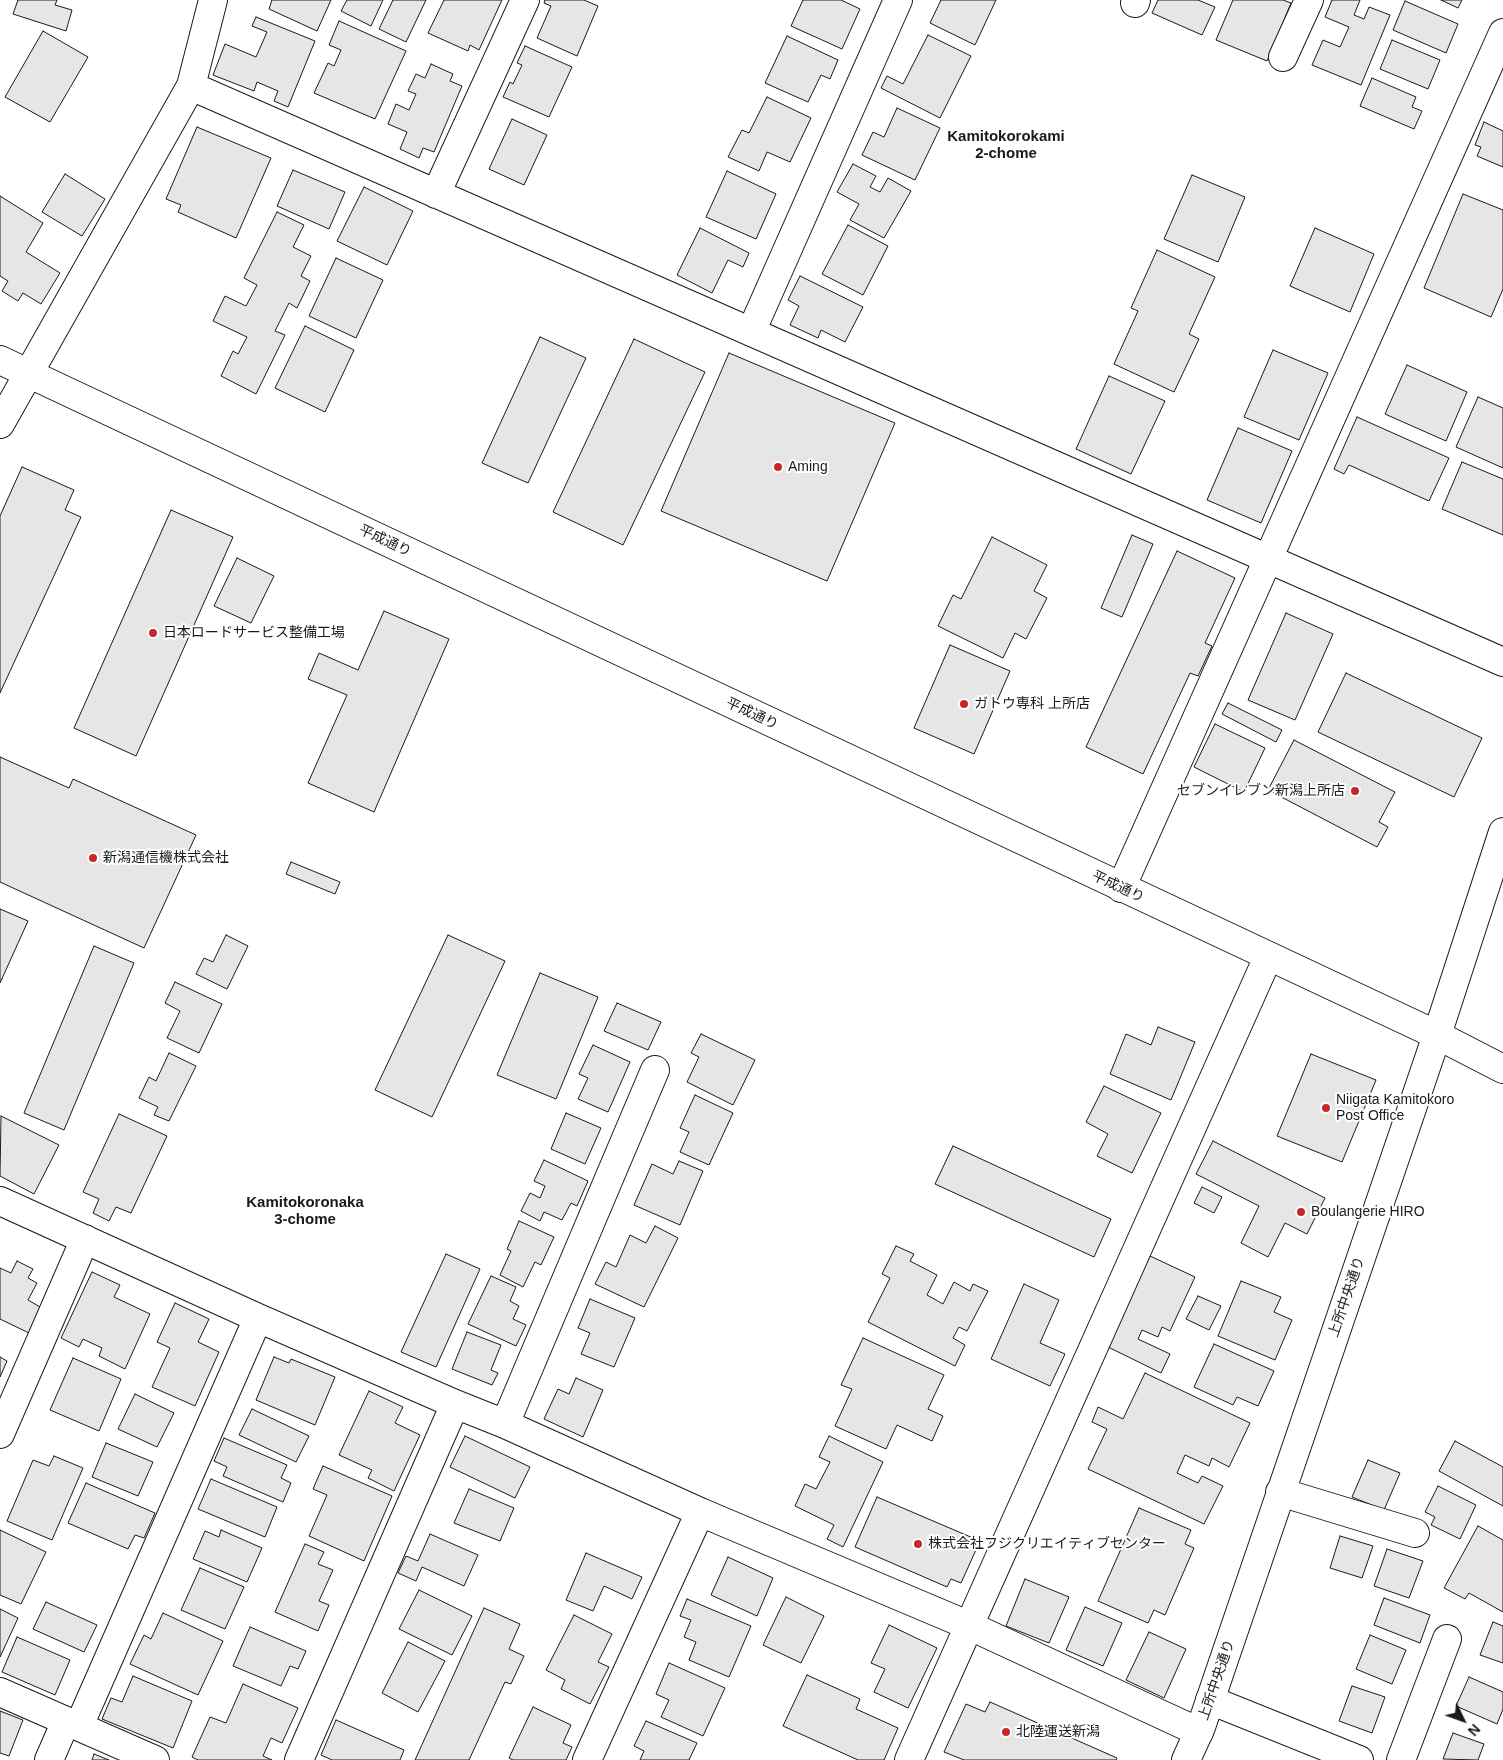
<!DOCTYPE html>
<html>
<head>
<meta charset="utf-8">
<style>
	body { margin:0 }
	#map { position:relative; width:1503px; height:1760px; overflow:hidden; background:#fff; font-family:Helvetica,sans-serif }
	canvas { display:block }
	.north { position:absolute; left:1438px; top:1695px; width:50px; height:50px; -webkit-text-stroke:4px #fff; paint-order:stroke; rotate:132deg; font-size:14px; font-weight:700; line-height:20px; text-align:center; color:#1a1a1a }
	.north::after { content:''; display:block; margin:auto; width:18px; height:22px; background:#1a1a1a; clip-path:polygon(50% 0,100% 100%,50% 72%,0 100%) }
</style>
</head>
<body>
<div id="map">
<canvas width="1503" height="1760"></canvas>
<div class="north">N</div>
</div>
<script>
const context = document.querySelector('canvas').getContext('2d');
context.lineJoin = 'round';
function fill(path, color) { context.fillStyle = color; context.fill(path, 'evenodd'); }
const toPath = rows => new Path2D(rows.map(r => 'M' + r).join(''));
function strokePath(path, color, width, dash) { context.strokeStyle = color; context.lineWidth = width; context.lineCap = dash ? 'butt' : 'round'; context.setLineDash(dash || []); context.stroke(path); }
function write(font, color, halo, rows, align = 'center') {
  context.font = font + ' Helvetica,"Noto Sans JP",sans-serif'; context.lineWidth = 4; context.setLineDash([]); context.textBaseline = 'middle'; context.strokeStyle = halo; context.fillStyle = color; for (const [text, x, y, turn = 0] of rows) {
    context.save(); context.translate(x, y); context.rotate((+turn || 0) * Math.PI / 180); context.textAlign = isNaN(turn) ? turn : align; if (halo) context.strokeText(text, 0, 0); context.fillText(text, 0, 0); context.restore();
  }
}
const building = toPath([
	[18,0,57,0,55,5,72,10,66,31,13,14,18,0],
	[272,0,331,0,317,31,269,9,272,0],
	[347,0,383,0,371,26,341,11,347,0],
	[393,0,426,0,406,42,379,29,393,0],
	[444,0,502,0,479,50,470,45,468,51,428,33,444,0],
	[545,0,584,0,598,6,577,56,537,38,551,6,544,3,545,0],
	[803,0,841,0,860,9,842,49,791,26,803,0],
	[941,0,996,0,975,45,930,23,941,0],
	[1158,0,1198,0,1215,7,1202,35,1152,13,1158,0],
	[1233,0,1283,0,1291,3,1267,61,1216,40,1233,0],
	[1332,0,1360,0,1354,15,1364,19,1369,7,1390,15,1361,85,1312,65,1323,40,1340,47,1349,27,1325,17,1332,0],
	[1441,0,1462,0,1458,8,1441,0],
	[1405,1,1458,24,1446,53,1393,30,1405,1],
	[256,17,315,41,288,107,274,101,278,91,257,82,254,91,213,75,225,44,256,57,267,32,252,26,256,17],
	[339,21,406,51,375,119,314,93,328,63,334,66,341,50,329,45,339,21],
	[43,31,88,57,50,122,5,97,43,31],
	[928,35,971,56,940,118,881,88,887,76,903,84,928,35],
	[787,36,838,60,830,79,821,75,808,102,765,83,787,36],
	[1392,40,1440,60,1428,89,1380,69,1392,40],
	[525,46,572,67,549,117,503,97,510,82,513,84,522,65,517,63,525,46],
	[431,64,453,74,450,81,462,86,434,152,423,148,419,158,400,149,407,132,388,124,396,104,409,110,416,94,408,91,416,74,425,78,431,64],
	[1372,78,1416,97,1412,107,1422,111,1414,129,1360,106,1372,78],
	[767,97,811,118,790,162,767,152,759,171,728,157,742,130,749,133,767,97],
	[897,108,940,128,915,180,862,155,873,132,884,137,897,108],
	[512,119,547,135,524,185,489,169,512,119],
	[1484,122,1503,131,1503,167,1477,156,1481,147,1475,145,1484,122],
	[197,127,271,158,236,238,178,212,181,205,166,199,197,127],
	[853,164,876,176,870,187,880,192,888,178,911,191,884,238,850,220,859,204,837,192,853,164],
	[293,170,345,192,329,229,277,206,293,170],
	[727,171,776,194,756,239,706,217,727,171],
	[65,174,105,199,82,236,42,212,65,174],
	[1192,175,1245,197,1218,262,1164,239,1192,175],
	[364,187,413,211,387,265,337,241,364,187],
	[1463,194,1503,210,1503,289,1491,317,1424,288,1463,194],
	[0,196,43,223,26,252,60,273,41,304,23,293,18,301,2,291,8,281,0,276,0,196],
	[277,212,304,225,293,247,311,256,301,276,310,281,297,308,289,303,275,331,285,335,256,394,221,376,233,351,238,354,247,337,213,321,225,296,246,306,257,285,244,278,277,212],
	[848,225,888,246,863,295,822,274,848,225],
	[700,228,749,253,743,267,728,260,712,293,677,275,700,228],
	[1315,228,1374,254,1350,312,1290,286,1315,228],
	[1157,250,1215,277,1189,334,1199,339,1174,392,1114,364,1138,311,1131,308,1157,250],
	[336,258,383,280,356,338,309,316,336,258],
	[800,276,863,307,845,342,821,330,818,338,790,325,799,306,788,300,800,276],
	[305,326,354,350,325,412,275,388,305,326],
	[540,337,586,358,528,483,482,463,540,337],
	[634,339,705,372,623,545,553,512,634,339],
	[1273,350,1328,373,1299,440,1244,417,1273,350],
	[729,353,895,423,827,581,661,511,729,353],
	[1407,365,1467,392,1446,441,1385,414,1407,365],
	[1109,376,1165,401,1131,474,1076,449,1109,376],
	[1478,397,1503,408,1503,468,1456,447,1478,397],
	[1357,417,1449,458,1429,501,1349,465,1344,474,1334,469,1357,417],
	[1238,428,1292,451,1261,523,1207,500,1238,428],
	[1462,462,1503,479,1503,535,1442,509,1462,462],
	[22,467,74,490,65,510,81,517,0,693,0,516,22,467],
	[171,510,233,537,136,756,74,728,171,510],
	[1132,535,1153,544,1122,617,1101,608,1132,535],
	[992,537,1047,565,1034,591,1047,598,1026,639,1015,633,1003,658,938,626,953,595,961,599,992,537],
	[1177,551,1235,578,1205,643,1212,646,1198,676,1190,673,1143,774,1086,747,1177,551],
	[237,558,274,576,251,623,214,606,237,558],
	[384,611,449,639,374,812,308,783,347,695,308,679,319,653,358,670,384,611],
	[1286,613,1333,634,1295,720,1248,700,1286,613],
	[950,645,1010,671,974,754,914,728,950,645],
	[1346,673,1482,738,1454,797,1318,732,1346,673],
	[1228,703,1282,730,1276,742,1222,714,1228,703],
	[1215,724,1265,748,1244,792,1194,767,1215,724],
	[1294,740,1395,792,1379,822,1388,827,1377,847,1268,790,1294,740],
	[0,757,69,788,73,779,196,835,144,948,0,882,0,757],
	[291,862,340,882,335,894,286,874,291,862],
	[0,909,28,921,0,983,0,909],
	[226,935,248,946,227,989,196,974,204,958,213,962,226,935],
	[448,935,505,961,432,1117,375,1090,448,935],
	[94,946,134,963,64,1130,24,1113,94,946],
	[540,973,598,997,556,1099,497,1075,540,973],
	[175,982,222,1004,199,1053,167,1038,180,1011,165,1003,175,982],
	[617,1003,661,1022,648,1050,604,1031,617,1003],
	[1158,1027,1195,1042,1171,1100,1110,1074,1126,1034,1151,1045,1158,1027],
	[701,1034,755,1060,733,1105,687,1082,699,1057,691,1053,701,1034],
	[593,1045,630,1062,608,1112,578,1099,588,1078,579,1074,593,1045],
	[169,1053,196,1066,169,1121,154,1115,158,1107,139,1098,149,1077,156,1081,169,1053],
	[1311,1054,1376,1080,1342,1162,1277,1136,1311,1054],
	[1104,1086,1161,1113,1132,1173,1097,1156,1108,1134,1086,1122,1104,1086],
	[695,1095,733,1113,709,1165,680,1152,689,1132,680,1128,695,1095],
	[566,1113,601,1128,585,1164,551,1149,566,1113],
	[119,1114,167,1136,131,1213,116,1207,109,1221,93,1213,99,1199,83,1192,119,1114],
	[1,1116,59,1145,34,1194,0,1176,1,1116],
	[1213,1141,1325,1198,1307,1234,1285,1223,1268,1257,1241,1243,1259,1206,1196,1174,1213,1141],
	[953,1146,1111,1219,1094,1257,935,1184,953,1146],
	[544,1160,588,1181,577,1206,571,1203,562,1220,544,1212,540,1221,521,1211,530,1193,540,1198,545,1186,534,1181,544,1160],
	[679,1161,703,1171,680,1225,634,1205,652,1164,673,1174,679,1161],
	[1202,1187,1222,1197,1214,1213,1194,1203,1202,1187],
	[519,1221,554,1237,541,1265,535,1262,523,1287,500,1275,511,1251,507,1249,519,1221],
	[655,1226,678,1238,644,1307,595,1284,606,1262,616,1267,630,1235,646,1243,655,1226],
	[896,1246,914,1254,910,1261,937,1275,927,1295,943,1304,954,1282,970,1291,973,1284,988,1291,967,1331,959,1327,953,1338,965,1345,955,1366,868,1322,890,1278,882,1274,896,1246],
	[446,1254,480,1269,436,1367,401,1352,446,1254],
	[1150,1256,1195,1277,1170,1331,1162,1327,1158,1337,1142,1330,1138,1339,1170,1354,1161,1373,1106,1346,1150,1256],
	[17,1261,33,1269,28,1278,37,1283,28,1300,42,1308,29,1333,0,1319,0,1268,11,1273,17,1261],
	[92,1272,120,1285,114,1297,150,1314,125,1369,99,1356,102,1348,83,1339,79,1347,61,1338,92,1272],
	[491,1276,516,1287,510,1301,519,1306,513,1319,526,1325,516,1346,468,1324,491,1276],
	[1241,1281,1281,1297,1274,1312,1292,1320,1275,1360,1218,1336,1241,1281],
	[1024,1284,1059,1300,1040,1343,1065,1354,1050,1386,991,1359,1024,1284],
	[1198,1296,1221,1306,1209,1330,1186,1319,1198,1296],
	[590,1299,635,1318,614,1367,581,1354,590,1333,578,1328,590,1299],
	[175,1303,209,1319,198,1342,219,1352,195,1406,152,1387,170,1348,157,1342,175,1303],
	[467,1332,501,1345,491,1370,498,1373,492,1385,452,1369,467,1332],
	[863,1338,944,1375,928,1409,943,1416,932,1441,897,1425,886,1449,835,1426,852,1389,841,1385,863,1338],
	[1214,1344,1274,1371,1258,1406,1237,1397,1233,1405,1194,1387,1214,1344],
	[0,1357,7,1361,0,1377,0,1357],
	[274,1357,289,1363,291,1359,335,1377,315,1425,256,1400,274,1357],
	[73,1358,121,1379,99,1431,50,1410,73,1358],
	[1145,1373,1250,1423,1229,1467,1212,1458,1209,1466,1185,1455,1177,1473,1198,1483,1202,1476,1223,1486,1204,1524,1088,1469,1107,1429,1092,1422,1098,1407,1123,1419,1145,1373],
	[576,1378,603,1390,583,1437,544,1419,558,1389,569,1394,576,1378],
	[369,1391,403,1407,395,1423,420,1435,394,1491,368,1478,372,1470,339,1455,369,1391],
	[135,1394,174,1413,157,1447,118,1429,135,1394],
	[252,1409,309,1436,296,1462,239,1435,252,1409],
	[465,1436,530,1467,515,1498,450,1467,465,1436],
	[829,1436,883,1462,843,1547,827,1539,834,1525,795,1506,805,1484,816,1489,830,1462,819,1457,829,1436],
	[224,1438,287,1465,281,1478,291,1483,283,1502,223,1476,227,1467,214,1461,224,1438],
	[1455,1441,1503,1467,1503,1506,1439,1471,1455,1441],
	[106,1443,153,1462,138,1496,92,1477,106,1443],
	[54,1456,83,1468,52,1540,7,1521,33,1460,49,1466,54,1456],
	[1368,1460,1400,1473,1384,1510,1352,1497,1368,1460],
	[323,1466,392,1496,364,1561,309,1536,327,1495,313,1489,323,1466],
	[211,1479,277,1507,265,1537,198,1509,211,1479],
	[86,1483,155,1513,144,1538,135,1535,128,1549,68,1523,86,1483],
	[1438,1486,1476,1505,1460,1539,1431,1525,1435,1517,1425,1512,1438,1486],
	[469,1489,514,1508,500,1541,454,1523,469,1489],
	[877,1497,980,1541,961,1583,951,1579,947,1587,855,1547,877,1497],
	[1139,1508,1191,1530,1185,1544,1194,1548,1165,1615,1154,1610,1148,1623,1098,1601,1139,1508],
	[1478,1526,1503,1540,1503,1612,1469,1593,1465,1599,1444,1588,1478,1526],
	[0,1530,46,1552,21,1604,0,1595,0,1530],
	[221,1530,262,1548,247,1582,193,1559,205,1531,219,1537,221,1530],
	[430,1534,478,1555,464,1586,422,1567,416,1581,398,1573,406,1556,418,1561,430,1534],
	[1340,1536,1373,1546,1362,1578,1330,1568,1340,1536],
	[305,1544,324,1552,318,1564,333,1570,319,1601,329,1605,318,1631,275,1612,305,1544],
	[1387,1549,1423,1561,1409,1598,1374,1586,1387,1549],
	[586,1553,642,1577,632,1599,604,1586,593,1611,566,1600,586,1553],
	[728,1557,773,1578,757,1616,711,1595,728,1557],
	[200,1568,244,1587,225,1629,181,1610,200,1568],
	[1025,1579,1069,1597,1049,1643,1006,1626,1025,1579],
	[419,1590,472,1616,452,1655,399,1629,419,1590],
	[786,1597,824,1616,801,1663,763,1645,786,1597],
	[1384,1598,1430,1615,1420,1643,1374,1625,1384,1598],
	[687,1599,751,1626,729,1677,689,1660,696,1642,684,1637,691,1620,680,1616,687,1599],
	[46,1602,97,1625,84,1652,33,1629,46,1602],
	[1085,1607,1122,1623,1103,1666,1066,1650,1085,1607],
	[484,1608,520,1624,509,1649,524,1656,511,1684,505,1682,469,1760,415,1760,484,1608],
	[0,1609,18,1618,0,1657,0,1609],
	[163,1613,223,1641,198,1695,130,1664,144,1635,151,1639,163,1613],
	[574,1615,612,1634,598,1662,609,1667,590,1704,561,1689,565,1680,546,1670,574,1615],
	[1493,1622,1503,1626,1503,1663,1480,1655,1493,1622],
	[889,1625,937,1648,908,1708,874,1692,885,1669,871,1663,889,1625],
	[250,1627,306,1651,298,1669,290,1666,281,1686,233,1666,250,1627],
	[1149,1632,1186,1649,1164,1698,1126,1680,1149,1632],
	[1370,1635,1406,1650,1392,1684,1356,1669,1370,1635],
	[17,1637,70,1660,55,1695,2,1672,17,1637],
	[408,1642,445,1661,418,1712,382,1693,408,1642],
	[669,1663,725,1688,703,1736,661,1717,669,1700,656,1694,669,1663],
	[807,1675,860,1699,856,1709,898,1728,884,1760,858,1760,783,1726,807,1675],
	[133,1676,192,1701,173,1748,102,1719,111,1698,122,1702,133,1676],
	[1469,1677,1503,1692,1503,1709,1497,1724,1456,1706,1469,1677],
	[243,1684,298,1708,282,1743,271,1738,263,1756,272,1760,198,1760,192,1757,210,1717,226,1723,243,1684],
	[1352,1686,1385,1697,1372,1733,1339,1721,1352,1686],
	[990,1702,1117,1758,1116,1760,964,1760,944,1752,966,1704,985,1712,990,1702],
	[533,1707,571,1725,563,1743,572,1747,566,1760,513,1760,509,1758,533,1707],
	[0,1711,23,1720,9,1756,0,1753,0,1711],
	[336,1720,404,1750,400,1760,332,1760,321,1755,336,1720],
	[646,1721,697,1743,689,1760,640,1760,644,1751,634,1746,646,1721],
	[1453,1733,1484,1744,1478,1760,1443,1759,1453,1733],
	[94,1754,109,1760,92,1760,94,1754]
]);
fill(building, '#e6e6e6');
strokePath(building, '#1a1a1a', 1);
const street = toPath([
	[1135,3,1136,0],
	[1283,57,1309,0],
	[191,86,1503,662],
	[436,194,525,0],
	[751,332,898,0],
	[0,424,191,86,213,0],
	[1121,888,1503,33],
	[0,1201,258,1318,455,1404,505,1424,700,1512,970,1626,1199,1732],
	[505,1424,655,1070],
	[0,1434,85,1239],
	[1280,1492,1415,1533],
	[0,1692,155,1760],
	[1210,1700,1359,1760],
	[79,1726,258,1318],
	[49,1760,66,1721],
	[299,1760,455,1404],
	[587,1760,700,1512],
	[909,1760,1268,957],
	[1401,1760,1447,1639]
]);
const secondary = toPath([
	[0,360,1437,1035,1503,1069],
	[1186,1760,1201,1727,1437,1035,1503,832]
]);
strokePath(street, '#1a1a1a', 30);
strokePath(secondary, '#1a1a1a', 30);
strokePath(street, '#fff', 28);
strokePath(secondary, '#fff', 28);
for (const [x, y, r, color] of [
	[778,467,5,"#c62828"],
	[153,633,5,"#c62828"],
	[964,704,5,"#c62828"],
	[1355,791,5,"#c62828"],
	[93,858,5,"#c62828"],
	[1326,1108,5,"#c62828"],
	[1301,1212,5,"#c62828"],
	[918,1544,5,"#c62828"],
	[1006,1732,5,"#c62828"]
]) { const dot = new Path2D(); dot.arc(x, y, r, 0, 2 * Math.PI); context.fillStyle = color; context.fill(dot); strokePath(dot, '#fff', 2); }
write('14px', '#1a1a1a', '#fff', [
	["Aming",788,467],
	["日本ロードサービス整備工場",163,633],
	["ガトウ専科 上所店",974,704],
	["セブンイレブン新潟上所店",1345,791,"right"],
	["新潟通信機株式会社",103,858],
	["Niigata Kamitokoro",1336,1100],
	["Post Office",1336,1116],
	["Boulangerie HIRO",1311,1212],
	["株式会社フジクリエイティブセンター",928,1544],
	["北陸運送新潟",1016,1732]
], 'left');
write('14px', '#1a1a1a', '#fff', [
	["平成通り",385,541,25],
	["平成通り",752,714,25],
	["平成通り",1118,887,25],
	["上所中央通り",1347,1297,-71],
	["上所中央通り",1217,1680,-71]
]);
write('bold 15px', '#1a1a1a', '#fff', [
	["Kamitokorokami",1006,137],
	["2-chome",1006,154],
	["Kamitokoronaka",305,1203],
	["3-chome",305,1220]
]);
</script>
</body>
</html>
